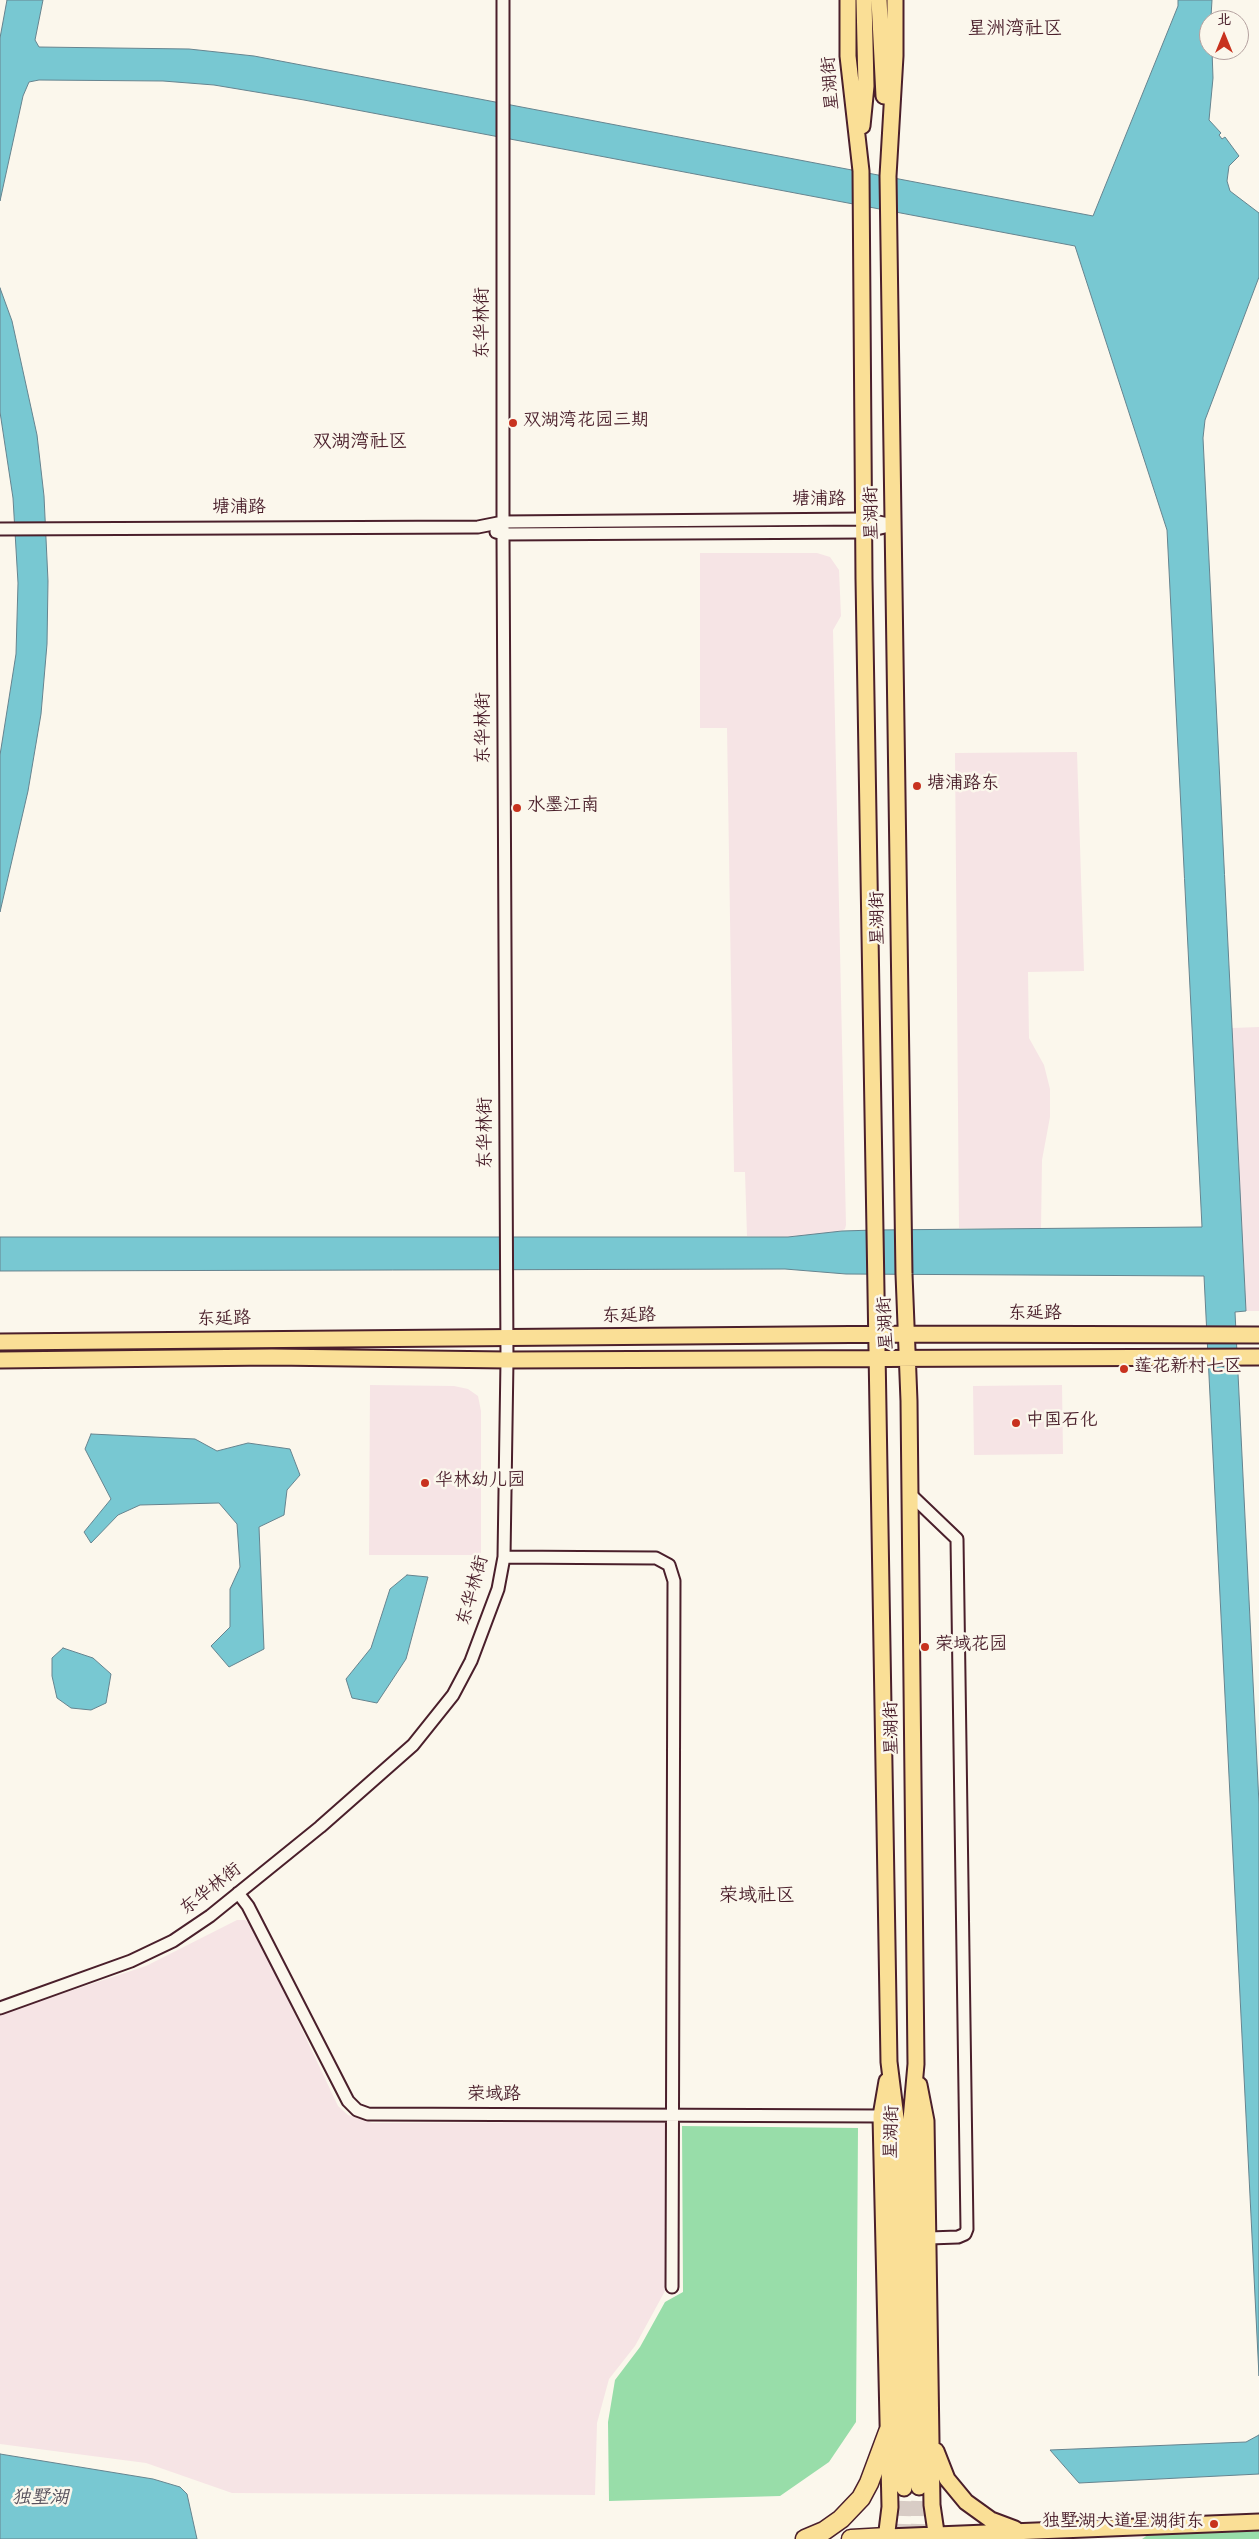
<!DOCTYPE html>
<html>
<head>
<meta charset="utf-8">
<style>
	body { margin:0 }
	#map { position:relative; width:1259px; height:2539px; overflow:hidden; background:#fbf7ec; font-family:Dekko,"LXGW WenKai TC",sans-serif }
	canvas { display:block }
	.north { position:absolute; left:1199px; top:10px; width:50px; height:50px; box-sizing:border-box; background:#fbf7ec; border:1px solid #b4a19f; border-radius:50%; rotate:0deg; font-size:14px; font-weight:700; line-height:20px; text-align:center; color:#4a1f2b }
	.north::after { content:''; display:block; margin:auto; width:18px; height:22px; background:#c8321e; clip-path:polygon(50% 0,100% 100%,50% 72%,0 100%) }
</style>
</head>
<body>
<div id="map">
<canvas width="1259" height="2539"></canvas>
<div class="north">北</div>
</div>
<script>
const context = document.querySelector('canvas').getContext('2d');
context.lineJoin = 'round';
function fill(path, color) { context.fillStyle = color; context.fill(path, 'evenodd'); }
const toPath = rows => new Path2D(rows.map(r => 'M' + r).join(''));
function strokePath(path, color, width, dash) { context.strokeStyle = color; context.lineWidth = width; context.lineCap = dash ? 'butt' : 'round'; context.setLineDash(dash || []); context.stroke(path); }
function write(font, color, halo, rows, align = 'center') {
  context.font = font + ' Dekko,"LXGW WenKai TC",sans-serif'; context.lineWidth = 5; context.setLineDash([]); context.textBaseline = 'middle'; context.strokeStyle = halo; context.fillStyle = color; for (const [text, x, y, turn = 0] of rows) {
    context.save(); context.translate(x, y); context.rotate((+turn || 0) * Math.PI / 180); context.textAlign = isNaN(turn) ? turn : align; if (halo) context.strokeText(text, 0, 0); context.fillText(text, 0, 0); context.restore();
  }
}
fill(toPath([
	[700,553,817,553,830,557,839,570,841,616,833,630,846,1225,845,1229,836,1233,788,1237,747,1236,745,1172,734,1172,727,728,700,728],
	[1077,752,1084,971,1028,972,1029,1038,1044,1065,1050,1089,1050,1117,1042,1160,1041,1229,959,1228,955,753],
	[1259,1027,1259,1311,1246,1311,1232,1028],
	[370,1385,454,1386,468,1389,478,1396,481,1411,481,1555,369,1555],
	[1062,1385,1063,1454,974,1455,973,1386],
	[237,1920,245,1920,252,1924,338,2106,348,2115,372,2123,668,2122,665,2291,635,2346,609,2379,597,2423,595,2495,232,2493,146,2463,0,2444,0,2014,146,1966]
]), '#f6e4e5');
fill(toPath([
	[682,2126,858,2128,856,2422,829,2462,780,2496,609,2501,608,2422,615,2380,640,2347,665,2302,683,2292],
	[1259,2527,1259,2539,1142,2539,1152,2532]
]), '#98dda9');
const water = toPath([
	[7,0,43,0,35,40,39,47,189,49,254,56,1093,216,1178,6,1178,0,1212,0,1209,50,1212,50,1213,78,1209,120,1221,133,1219,135,1222,139,1225,137,1239,156,1229,166,1227,181,1230,191,1259,213,1259,277,1205,420,1203,438,1246,1311,1235,1312,1259,1804,1259,2376,1204,1276,846,1274,785,1269,0,1271,0,1237,788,1237,842,1231,875,1230,1202,1227,1167,530,1075,246,304,100,214,85,163,81,39,80,29,82,23,96,0,201,0,38,7,0],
	[0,288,12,321,37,435,44,496,48,581,47,644,41,714,28,791,0,912,0,755,16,654,18,583,13,498,0,412,0,288],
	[91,1434,195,1439,217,1451,248,1443,290,1449,300,1475,287,1490,284,1515,259,1527,264,1649,229,1667,211,1646,230,1627,230,1589,240,1567,237,1524,219,1503,140,1505,118,1515,91,1543,84,1532,111,1499,85,1449,91,1434],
	[407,1575,428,1577,406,1659,377,1703,352,1698,346,1679,371,1648,390,1589,407,1575],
	[63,1648,93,1658,111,1674,106,1703,91,1710,71,1708,57,1698,52,1676,52,1658,63,1648],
	[1259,2435,1259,2474,1079,2483,1050,2450,1246,2442,1259,2435],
	[0,2454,153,2479,180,2487,187,2494,197,2539,0,2539,0,2454]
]);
fill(water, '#78c8d2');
strokePath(water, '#66848f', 1);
strokePath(toPath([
	[903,2539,904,2488],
	[918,2539,919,2487]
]), '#d8ccc5', 15, [15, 8]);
const minor = toPath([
	[0,529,478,527,503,522,864,519,893,525],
	[496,532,503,534,864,532,889,526],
	[910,1494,957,1539,967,2229,965,2234,958,2237,929,2238],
	[504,1557,656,1558,669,1565,674,1581,672,2287],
	[238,1893,248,1906,348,2101,357,2110,368,2114,881,2116],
	[0,2008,131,1961,173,1941,210,1916,320,1827,413,1745,453,1695,471,1661,498,1589,504,1557,507,1360,503,534,503,0]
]);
const major = toPath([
	[848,0,848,56,861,171,864,579,889,2062,896,2118,904,2488],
	[879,0,884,96],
	[895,0,895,56,888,176,904,1274,909,1401,916,2064,911,2120,919,2487],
	[862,126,866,86,864,0],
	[0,1342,907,1334,1259,1335],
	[0,1360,272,1357,507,1360,1259,1357],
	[919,2085,926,2121,932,2505,937,2539],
	[936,2451,947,2479,966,2502,991,2520,1015,2529],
	[887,2537,1259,2522],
	[886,2539,890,2507,881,2116,887,2081]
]);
const highway = toPath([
	[805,2539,824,2531,841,2519,861,2498,869,2483,888,2432],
	[851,2539,887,2537]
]);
strokePath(minor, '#4a1f2b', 15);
strokePath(major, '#4a1f2b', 19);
strokePath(highway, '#4a1f2b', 21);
strokePath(minor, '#fbf7ec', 11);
strokePath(major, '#fadf96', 15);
strokePath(highway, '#fadf96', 18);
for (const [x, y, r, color] of [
	[513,423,5,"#c8321e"],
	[917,786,5,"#c8321e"],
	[517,808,5,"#c8321e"],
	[1124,1369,5,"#c8321e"],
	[1016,1423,5,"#c8321e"],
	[425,1483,5,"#c8321e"],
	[925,1647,5,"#c8321e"],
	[1214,2524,5,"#c8321e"]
]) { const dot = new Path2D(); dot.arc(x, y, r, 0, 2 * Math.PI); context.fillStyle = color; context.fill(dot); strokePath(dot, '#fbf7ec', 2); }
write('18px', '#4a1f2b', '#fbf7ec', [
	["星湖街",833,83,-95],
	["东华林街",485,323,-90],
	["塘浦路",819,502],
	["塘浦路",239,510],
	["星湖街",874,513,-91],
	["东华林街",486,728,-90],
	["星湖街",880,918,-91],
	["东华林街",488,1133,-90],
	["东延路",1035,1316],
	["东延路",629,1318,-1],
	["东延路",224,1321,-1],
	["星湖街",888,1323,-93],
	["东华林街",475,1591,-74],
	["星湖街",894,1728,-91],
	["东华林街",212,1891,-38],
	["荣域路",494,2097],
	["星湖街",894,2132,-89]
]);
write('18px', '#4a1f2b', '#fbf7ec', [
	["双湖湾花园三期",523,423],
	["塘浦路东",927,786],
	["水墨江南",527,808],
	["莲花新村七区",1134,1369],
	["中国石化",1026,1423],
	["华林幼儿园",435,1483],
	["荣域花园",935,1647],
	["独墅湖大道星湖街东",1204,2524,"right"]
], 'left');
write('19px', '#4a1f2b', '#fbf7ec', [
	["星洲湾社区",1015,31],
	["双湖湾社区",360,444],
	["荣域社区",757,1898]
]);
write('italic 19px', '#58525d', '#fbf7ec', [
	["独墅湖",40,2500]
]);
</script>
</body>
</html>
